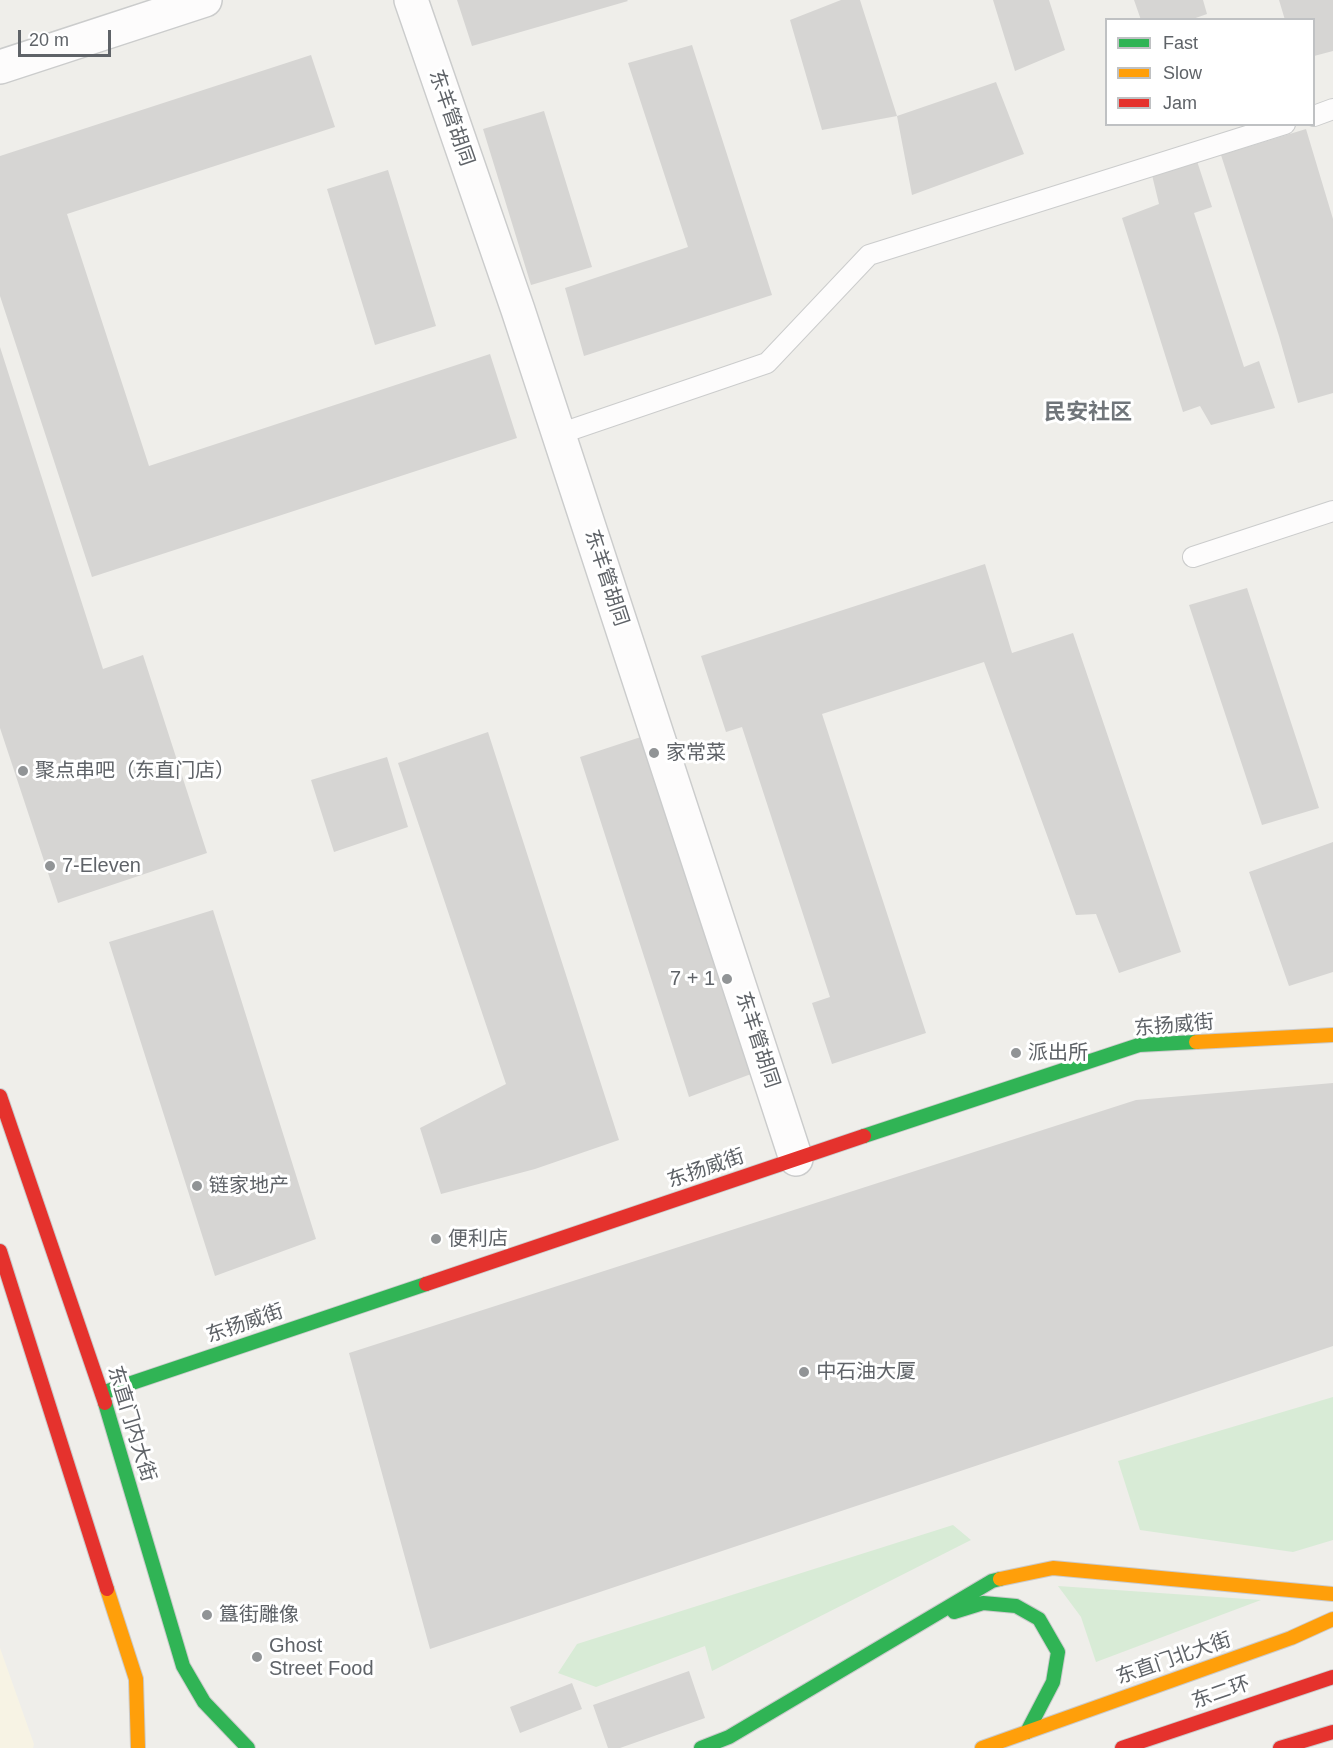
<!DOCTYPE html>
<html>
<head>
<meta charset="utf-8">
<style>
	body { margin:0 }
	#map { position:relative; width:1333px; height:1748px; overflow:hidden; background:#efeeea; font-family:Helvetica,sans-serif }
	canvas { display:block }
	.legend { position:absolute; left:1105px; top:18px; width:210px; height:108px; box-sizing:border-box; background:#fff; border:2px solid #bfc1c3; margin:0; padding:8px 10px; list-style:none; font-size:18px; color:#5f6368 }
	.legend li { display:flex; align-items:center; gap:12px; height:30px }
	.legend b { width:30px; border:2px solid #bfc1c3 }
	.scale { position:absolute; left:18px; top:30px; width:93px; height:27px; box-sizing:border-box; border:3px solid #5f6368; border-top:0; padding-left:8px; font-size:18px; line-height:21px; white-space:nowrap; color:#5f6368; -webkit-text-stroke:4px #fff; paint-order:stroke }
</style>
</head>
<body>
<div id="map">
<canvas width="1333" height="1748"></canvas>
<ul class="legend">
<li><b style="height:8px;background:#30b455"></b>Fast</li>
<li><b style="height:8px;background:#ff9f0a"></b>Slow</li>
<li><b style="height:8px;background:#e5322d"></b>Jam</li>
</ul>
<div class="scale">20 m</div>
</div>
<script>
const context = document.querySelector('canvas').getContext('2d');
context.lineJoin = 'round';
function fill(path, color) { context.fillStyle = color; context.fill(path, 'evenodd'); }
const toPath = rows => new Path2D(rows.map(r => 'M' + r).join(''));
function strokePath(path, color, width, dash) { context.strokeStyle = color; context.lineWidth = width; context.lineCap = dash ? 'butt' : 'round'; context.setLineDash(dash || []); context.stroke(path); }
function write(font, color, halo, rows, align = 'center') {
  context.font = font + ' Helvetica,"Noto Sans SC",sans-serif'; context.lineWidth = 6; context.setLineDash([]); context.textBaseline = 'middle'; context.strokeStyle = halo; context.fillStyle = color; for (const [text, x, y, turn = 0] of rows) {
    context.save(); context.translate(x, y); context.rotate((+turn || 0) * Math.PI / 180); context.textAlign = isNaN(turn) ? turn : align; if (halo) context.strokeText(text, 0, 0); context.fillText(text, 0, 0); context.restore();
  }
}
fill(toPath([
	[0,1648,34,1744,33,1748,0,1748]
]), '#f7f3e4');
fill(toPath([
	[1333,1397,1333,1540,1293,1552,1140,1530,1118,1461],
	[953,1525,971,1540,712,1671,705,1646,596,1687,558,1673,577,1644],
	[1058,1586,1261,1600,1096,1662,1081,1617]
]), '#d8ebd6');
fill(toPath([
	[457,0,627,0,628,1,472,46],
	[841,0,860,0,897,116,822,130,790,20],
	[993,0,1049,0,1065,50,1015,71],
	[1134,0,1203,0,1207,14,1190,20,1141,20],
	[1279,0,1333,0,1333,51,1314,56,1314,20,1285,20],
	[692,45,772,295,584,356,565,288,688,247,628,63],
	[311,55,335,127,67,214,149,466,490,354,517,438,92,577,0,296,0,156],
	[996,82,1024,154,912,195,897,116],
	[544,111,592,267,531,285,483,129],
	[1306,129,1333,219,1333,393,1298,403,1279,336,1221,155],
	[1197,161,1212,207,1194,213,1244,367,1259,361,1275,408,1211,425,1200,406,1183,412,1122,218,1159,204,1152,175],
	[388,170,436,326,375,345,327,189],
	[0,347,103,669,143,655,207,853,58,903,0,728],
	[985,564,1012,653,1073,633,1181,952,1119,973,1096,914,1076,915,984,662,822,714,926,1033,832,1064,812,1003,830,997,742,727,726,732,701,656],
	[1247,588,1319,808,1262,825,1189,605],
	[488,732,619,1140,535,1169,441,1194,420,1128,506,1084,398,763],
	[653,733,762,1070,689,1097,580,757],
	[387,757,408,827,334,852,311,780],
	[1333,842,1333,972,1289,986,1249,872],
	[213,910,316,1239,215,1276,109,942],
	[1333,1083,1333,1346,430,1649,349,1353,1136,1100],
	[689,1671,705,1718,620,1748,608,1748,593,1705],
	[572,1683,582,1709,520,1733,510,1707]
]), '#d6d5d3');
const lane = toPath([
	[1314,116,1333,109],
	[559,434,767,363,869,255,1285,124],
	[1193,557,1333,511]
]);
const street = toPath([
	[411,0,518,310,796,1159],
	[0,67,205,0]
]);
const fast = toPath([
	[864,1136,1139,1045,1196,1042],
	[102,1393,426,1284],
	[105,1403,183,1666,204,1702,248,1748],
	[954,1612,983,1603,1016,1606,1039,1619,1058,1652,1053,1682,1027,1732],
	[701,1748,729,1737,992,1581,1000,1579]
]);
const slow = toPath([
	[1196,1042,1333,1035],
	[1000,1579,1053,1568,1333,1594],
	[107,1589,136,1679,138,1748],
	[982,1748,1291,1638,1333,1619]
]);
const jam = toPath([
	[0,1096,105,1403],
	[0,1251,107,1589],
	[426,1284,864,1136],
	[1122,1748,1333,1677],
	[1280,1748,1333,1732]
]);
strokePath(lane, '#cbcccc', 22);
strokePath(street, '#cbcccc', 36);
strokePath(fast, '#cacacb', 16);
strokePath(slow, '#cacacb', 16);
strokePath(jam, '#cacacb', 16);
strokePath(lane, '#fdfcfc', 20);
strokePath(street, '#fdfcfc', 33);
strokePath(fast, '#30b455', 14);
strokePath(slow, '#ff9f0a', 14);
strokePath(jam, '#e5322d', 14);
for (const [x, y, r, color] of [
	[654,753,6,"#919496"],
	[23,771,6,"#919496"],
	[50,866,6,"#919496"],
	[727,979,6,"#919496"],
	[1016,1053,6,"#919496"],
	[197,1186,6,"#919496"],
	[436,1239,6,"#919496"],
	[804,1372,6,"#919496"],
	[207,1615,6,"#919496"],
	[257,1657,6,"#919496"]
]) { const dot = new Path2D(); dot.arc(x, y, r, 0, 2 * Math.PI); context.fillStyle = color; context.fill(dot); strokePath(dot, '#fff', 2); }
write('20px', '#5f6368', '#fff', [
	["东羊管胡同",451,118,71],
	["东羊管胡同",606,578,72],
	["东扬威街",1174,1026,-5],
	["东羊管胡同",757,1040,72],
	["东扬威街",706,1169,-19],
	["东扬威街",245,1324,-19],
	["东直门内大街",131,1424,73],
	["东直门北大街",1174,1659,-19],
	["东二环",1221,1693,-19]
]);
write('20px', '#5f6368', '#fff', [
	["家常菜",666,753],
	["聚点串吧（东直门店）",35,771],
	["7-Eleven",62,866],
	["7 + 1",715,979,"right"],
	["派出所",1028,1053],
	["链家地产",209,1186],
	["便利店",448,1239],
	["中石油大厦",816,1372],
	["簋街雕像",219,1615],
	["Ghost",269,1646],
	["Street Food",269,1669]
], 'left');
write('bold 22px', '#70757a', '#fff', [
	["民安社区",1088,413]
]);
</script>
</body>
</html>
